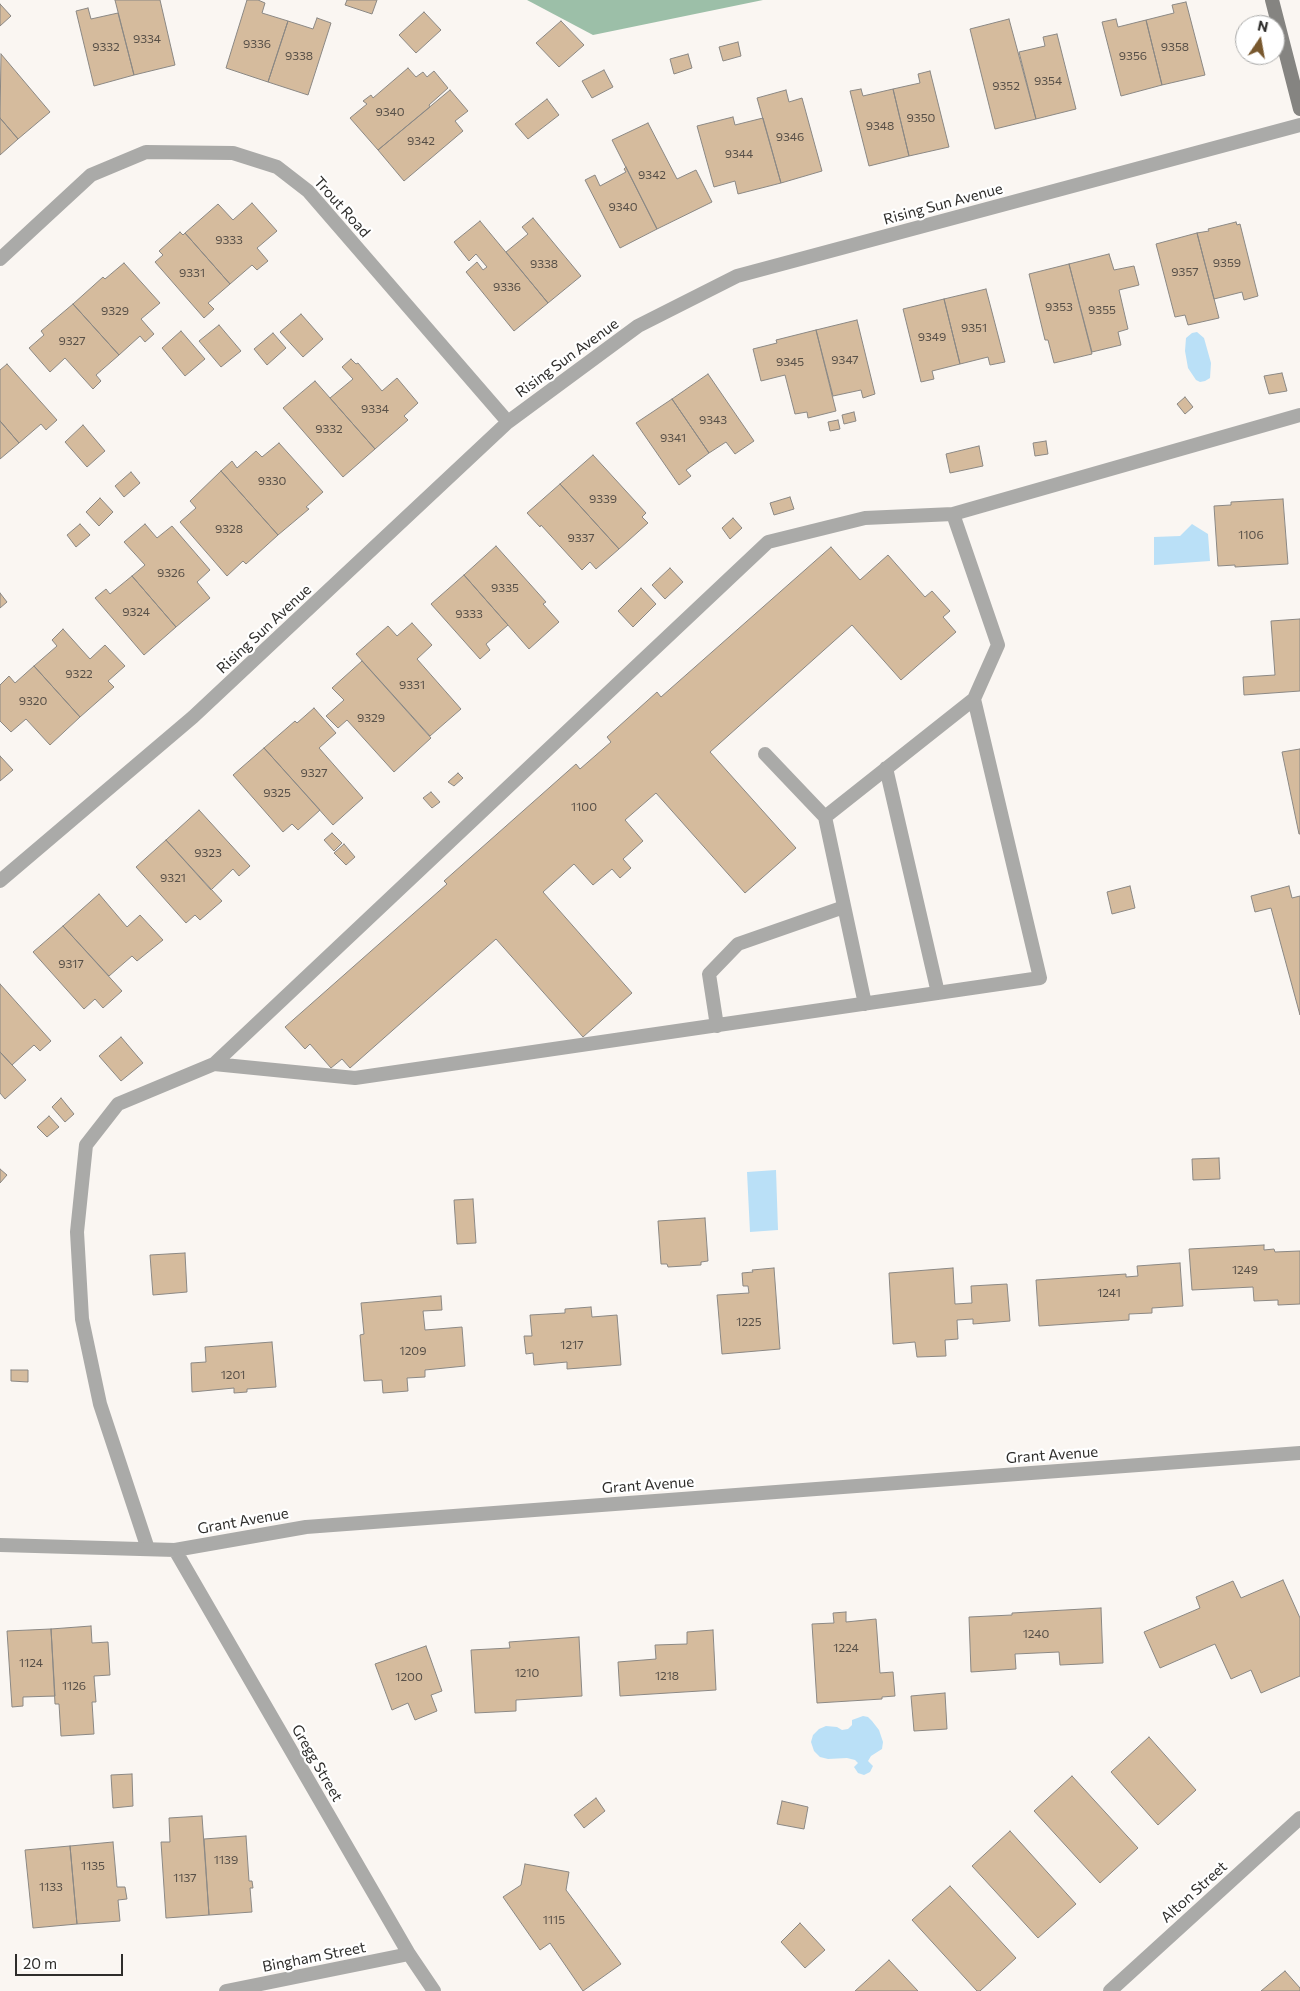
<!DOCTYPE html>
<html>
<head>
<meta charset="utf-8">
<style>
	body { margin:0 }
	#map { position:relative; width:1300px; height:1991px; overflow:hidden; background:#faf6f2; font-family:Commissioner,sans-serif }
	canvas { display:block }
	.north { position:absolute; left:1235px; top:15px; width:50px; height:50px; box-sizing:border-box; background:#fff; border:1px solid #ababaa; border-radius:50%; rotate:12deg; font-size:14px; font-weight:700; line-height:20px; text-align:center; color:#2e2d2b }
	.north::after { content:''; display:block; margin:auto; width:18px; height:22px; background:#78582e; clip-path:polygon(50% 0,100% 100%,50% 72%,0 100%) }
	.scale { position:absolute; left:15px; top:1954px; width:108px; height:22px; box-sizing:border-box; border:2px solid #2e2d2b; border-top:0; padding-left:6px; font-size:15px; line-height:18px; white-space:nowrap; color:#2e2d2b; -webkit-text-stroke:4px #fff; paint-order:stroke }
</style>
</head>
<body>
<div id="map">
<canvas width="1300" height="1991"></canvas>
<div class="north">N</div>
<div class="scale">20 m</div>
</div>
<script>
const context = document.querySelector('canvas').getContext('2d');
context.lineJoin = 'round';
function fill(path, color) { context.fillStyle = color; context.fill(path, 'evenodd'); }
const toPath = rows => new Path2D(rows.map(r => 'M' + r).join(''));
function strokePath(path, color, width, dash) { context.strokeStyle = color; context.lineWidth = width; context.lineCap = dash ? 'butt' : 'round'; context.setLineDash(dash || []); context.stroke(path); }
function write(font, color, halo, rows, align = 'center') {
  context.font = font + ' Commissioner,sans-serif'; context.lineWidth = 4.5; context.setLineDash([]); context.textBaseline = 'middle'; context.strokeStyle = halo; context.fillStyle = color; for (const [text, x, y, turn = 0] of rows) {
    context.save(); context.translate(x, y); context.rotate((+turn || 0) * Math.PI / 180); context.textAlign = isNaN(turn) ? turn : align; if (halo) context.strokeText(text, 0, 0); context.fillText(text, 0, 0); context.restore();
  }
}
fill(toPath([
	[527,0,763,0,593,35]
]), '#9cbfa8');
fill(toPath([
	[1197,332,1204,338,1211,363,1210,378,1205,381,1200,382,1196,380,1188,368,1185,351,1186,338,1192,333],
	[1192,524,1208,534,1210,561,1154,565,1154,537,1180,536],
	[776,1170,778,1230,750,1232,747,1172],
	[863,1716,868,1717,872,1721,879,1730,883,1742,882,1749,871,1756,868,1761,873,1766,870,1772,864,1775,858,1773,854,1767,858,1763,855,1760,847,1758,828,1759,820,1757,814,1751,811,1742,813,1735,819,1729,826,1726,837,1727,842,1730,848,1729,852,1725,852,1720]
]), '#bae0f7');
const building = toPath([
	[115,0,160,0,175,65,134,75,115,0],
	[247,0,258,0,265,3,262,13,288,21,268,82,226,68,247,0],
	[347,0,377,0,372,14,345,5,347,0],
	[1186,2,1205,75,1162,85,1146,20,1174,13,1172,5,1186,2],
	[0,4,11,16,0,26,0,4],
	[88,8,91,19,118,13,134,75,94,86,76,11,88,8],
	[424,12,441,30,416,53,399,35,424,12],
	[317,18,331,23,308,95,268,82,288,21,313,29,317,18],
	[1009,19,1036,119,995,129,970,29,1009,19],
	[1116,19,1118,27,1146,20,1162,85,1121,96,1102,22,1116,19],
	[561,21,584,45,559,67,536,43,561,21],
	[1057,34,1076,109,1036,119,1019,52,1045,46,1043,37,1057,34],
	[738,42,741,56,723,61,719,47,738,42],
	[1,54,50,112,18,139,0,118,1,54],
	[688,54,692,68,674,74,670,59,688,54],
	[408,68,416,77,423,72,427,77,434,71,448,88,429,105,430,107,378,150,350,118,367,104,363,101,371,95,373,98,408,68],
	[604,70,613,87,592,98,582,81,604,70],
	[930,71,949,147,909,156,893,89,920,83,918,74,930,71],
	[861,89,863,96,893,89,909,156,869,166,850,91,861,89],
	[450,90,468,111,455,121,463,131,404,181,378,150,450,90],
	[786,90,789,102,802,98,822,171,781,183,757,98,786,90],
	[547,99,559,115,528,139,515,124,547,99],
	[733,117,735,125,763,118,781,183,738,194,735,181,714,187,697,126,733,117],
	[0,118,18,139,0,155,0,118],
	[648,123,677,179,696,170,712,202,657,229,612,140,648,123],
	[626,167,657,229,620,248,585,180,595,175,600,186,626,172,624,169,626,167],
	[252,203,277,231,257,248,268,261,257,270,252,265,230,284,185,233,218,204,233,220,252,203],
	[533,218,581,276,548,303,506,252,528,234,522,227,533,218],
	[480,221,548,303,514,331,466,272,477,262,483,270,487,267,476,254,469,261,454,242,480,221],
	[1236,222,1237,225,1240,224,1258,296,1244,300,1242,292,1214,299,1197,233,1209,231,1208,229,1236,222],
	[180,232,183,235,185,233,230,284,208,303,214,309,204,318,155,262,163,255,159,251,180,232],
	[1197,233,1219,318,1188,325,1185,315,1175,317,1156,244,1197,233],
	[1109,254,1114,270,1134,266,1139,285,1119,290,1128,329,1118,332,1121,345,1092,352,1069,264,1109,254],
	[124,263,160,303,141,319,154,334,145,342,140,336,119,355,73,304,103,277,105,279,124,263],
	[1069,264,1092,354,1054,363,1048,340,1045,340,1029,274,1069,264],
	[986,289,1005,362,990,365,988,357,960,364,944,299,986,289],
	[944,299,960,364,932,371,934,379,921,382,903,309,944,299],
	[73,304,119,355,96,375,101,381,93,389,65,358,50,372,29,348,44,335,41,331,73,304],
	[301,314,323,339,303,357,280,332,301,314],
	[857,320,875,394,863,398,861,390,833,396,816,330,857,320],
	[219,325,241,351,221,367,199,341,219,325],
	[816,330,836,411,808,418,807,412,795,414,785,375,761,381,753,349,777,343,776,340,816,330],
	[181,331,205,359,185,376,162,348,181,331],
	[273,333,286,348,267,365,254,349,273,333],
	[351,359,356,364,358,363,382,391,397,378,418,403,404,416,408,420,375,449,330,398,353,379,342,367,351,359],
	[7,364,57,420,46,430,41,424,19,443,0,421,0,370,7,364],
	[1282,373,1287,391,1269,394,1264,376,1282,373],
	[708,374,754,441,735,454,726,442,709,453,672,399,708,374],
	[315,381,375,449,343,477,283,408,315,381],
	[1185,397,1193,407,1185,414,1177,404,1185,397],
	[672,399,709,453,686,470,691,476,679,485,636,423,672,399],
	[854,412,856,421,844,424,842,415,854,412],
	[838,420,840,429,830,431,828,422,838,420],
	[0,421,19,443,0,459,0,421],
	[83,425,105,451,87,467,65,442,83,425],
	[1046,441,1048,454,1035,456,1033,443,1046,441],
	[279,443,323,492,306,507,309,509,278,535,221,471,232,461,237,468,256,451,262,457,279,443],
	[979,446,983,466,950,473,946,454,979,446],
	[593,455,646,513,642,517,648,523,619,549,560,484,593,455],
	[221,471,278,535,246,564,243,561,227,576,180,522,196,508,190,501,221,471],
	[131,472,140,483,124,497,115,486,131,472],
	[560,484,619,549,596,569,590,562,582,570,541,525,540,527,527,513,560,484],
	[790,497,794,509,774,515,770,503,790,497],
	[100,498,113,512,99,526,86,512,100,498],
	[1283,499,1288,564,1235,567,1235,565,1218,566,1214,506,1231,505,1231,502,1283,499],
	[733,518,742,528,730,539,722,528,733,518],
	[80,524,90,535,76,547,67,535,80,524],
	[145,524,157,538,172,526,210,570,197,582,210,598,176,627,132,576,145,565,124,542,145,524],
	[496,546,546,602,543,604,559,622,529,649,464,575,496,546],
	[831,547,860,580,888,555,925,597,932,591,950,611,943,617,956,632,901,680,852,625,710,752,796,848,745,893,656,793,625,820,643,841,623,859,631,868,620,878,612,869,593,885,574,864,543,892,632,993,583,1037,496,939,350,1068,342,1059,331,1068,310,1044,305,1049,285,1027,447,884,444,881,576,764,580,769,611,742,607,737,657,692,661,697,831,547],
	[670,568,683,582,665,599,652,585,670,568],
	[464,575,508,625,486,644,490,650,480,659,431,604,464,575],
	[132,576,176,627,144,655,95,598,106,589,110,594,132,576],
	[641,588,656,604,633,627,618,611,641,588],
	[0,593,7,602,0,608,0,593],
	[1300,619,1300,691,1244,695,1243,677,1275,675,1271,621,1300,619],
	[412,623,432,645,417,659,461,709,430,736,356,654,388,626,397,636,412,623],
	[63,629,90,659,105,645,125,666,108,681,114,687,80,717,34,666,57,646,52,640,63,629],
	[362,661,431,738,394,772,347,720,338,728,326,716,344,700,332,688,362,661],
	[34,666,80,717,50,745,26,719,11,732,0,721,0,685,9,676,15,683,34,666],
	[314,708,336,733,319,748,363,798,333,825,264,748,295,721,297,723,314,708],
	[264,748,320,810,298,830,292,824,283,832,233,775,264,748],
	[1300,749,1300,834,1299,834,1282,752,1300,749],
	[0,756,13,770,0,781,0,756],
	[458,773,463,778,454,786,448,782,458,773],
	[431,792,440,802,432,808,423,798,431,792],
	[199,810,250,866,239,876,233,869,211,890,166,840,199,810],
	[332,833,342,843,334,851,324,840,332,833],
	[166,840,222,901,200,920,195,915,186,923,136,867,166,840],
	[344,844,355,857,346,865,334,853,344,844],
	[1130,886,1135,908,1112,914,1107,892,1130,886],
	[1289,886,1292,898,1300,896,1300,1015,1271,908,1255,912,1251,896,1289,886],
	[99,894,127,927,140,915,163,940,137,961,132,956,109,976,63,926,99,894],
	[63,926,122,991,103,1008,95,999,84,1009,33,952,63,926],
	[0,984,51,1041,40,1051,34,1045,12,1065,0,1052,0,984],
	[121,1037,143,1063,121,1081,99,1056,121,1037],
	[0,1052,26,1080,5,1099,0,1093,0,1052],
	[61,1098,74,1114,65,1122,52,1107,61,1098],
	[49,1116,59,1127,47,1137,37,1127,49,1116],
	[1219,1158,1220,1179,1193,1180,1192,1159,1219,1158],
	[0,1169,7,1175,0,1183,0,1169],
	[473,1199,476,1243,457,1244,454,1200,473,1199],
	[705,1218,708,1261,701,1262,701,1265,668,1267,667,1264,661,1264,658,1221,705,1218],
	[1264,1245,1264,1250,1274,1249,1275,1252,1300,1251,1300,1304,1278,1305,1278,1300,1254,1301,1253,1287,1192,1290,1189,1249,1264,1245],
	[185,1253,187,1292,153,1295,150,1255,185,1253],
	[1180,1263,1183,1306,1152,1308,1152,1313,1129,1314,1129,1320,1039,1326,1036,1280,1126,1274,1126,1277,1138,1276,1137,1266,1180,1263],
	[774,1268,780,1349,722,1354,717,1295,749,1293,748,1286,743,1286,742,1273,753,1272,752,1270,774,1268],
	[953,1268,955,1304,972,1303,971,1286,1007,1284,1010,1321,973,1324,973,1319,957,1320,958,1339,945,1340,946,1356,917,1357,915,1342,893,1344,889,1273,953,1268],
	[441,1296,442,1310,423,1311,425,1330,462,1327,465,1366,425,1370,425,1377,407,1378,408,1391,383,1393,382,1380,364,1381,360,1335,364,1334,361,1303,441,1296],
	[591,1307,592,1317,617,1315,621,1365,567,1369,567,1362,534,1365,533,1353,526,1354,524,1336,532,1336,530,1315,565,1313,565,1309,591,1307],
	[272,1342,276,1387,247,1389,247,1392,234,1393,234,1388,192,1392,191,1363,206,1362,205,1347,272,1342],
	[11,1370,28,1370,28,1382,11,1381,11,1370],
	[1283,1580,1300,1618,1300,1676,1261,1693,1251,1670,1231,1679,1215,1644,1160,1668,1144,1632,1200,1608,1196,1597,1233,1581,1241,1598,1283,1580],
	[1101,1608,1103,1663,1060,1665,1059,1652,1015,1654,1016,1669,971,1672,969,1617,1012,1615,1012,1613,1101,1608],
	[846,1612,846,1622,876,1619,880,1673,893,1672,895,1696,882,1697,882,1699,817,1703,812,1624,834,1623,833,1613,846,1612],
	[91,1626,92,1643,108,1642,110,1675,94,1676,96,1702,92,1702,94,1734,61,1736,59,1704,55,1704,51,1629,91,1626],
	[51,1629,55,1696,23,1697,23,1706,12,1707,7,1631,51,1629],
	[713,1630,716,1690,620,1696,618,1662,656,1659,655,1645,687,1644,687,1632,713,1630],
	[579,1637,582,1696,516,1700,516,1711,475,1713,471,1650,510,1648,509,1642,579,1637],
	[426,1646,442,1691,431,1695,437,1711,415,1720,408,1703,392,1710,375,1664,426,1646],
	[945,1693,947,1729,914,1731,911,1696,945,1693],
	[1149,1737,1196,1790,1158,1825,1111,1772,1149,1737],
	[132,1774,133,1806,113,1808,111,1775,132,1774],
	[1072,1776,1138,1848,1100,1883,1034,1811,1072,1776],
	[596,1798,605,1811,584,1828,574,1815,596,1798],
	[782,1801,808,1807,804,1829,777,1824,782,1801],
	[202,1816,209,1915,166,1918,161,1842,170,1842,169,1818,202,1816],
	[1010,1831,1076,1904,1038,1938,972,1866,1010,1831],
	[246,1836,249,1881,252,1881,253,1888,250,1888,252,1912,209,1915,204,1839,246,1836],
	[113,1842,117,1887,125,1887,127,1899,118,1900,120,1921,77,1924,70,1846,113,1842],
	[70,1846,77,1924,33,1928,25,1850,70,1846],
	[525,1864,569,1872,566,1890,621,1964,583,1991,550,1943,540,1950,503,1897,521,1885,525,1864],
	[950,1886,1016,1958,980,1991,977,1991,912,1920,950,1886],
	[800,1923,825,1950,805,1968,781,1942,800,1923],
	[889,1960,918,1991,855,1991,889,1960],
	[1285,1971,1300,1988,1300,1991,1261,1991,1285,1971]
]);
fill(building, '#d5bb9d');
strokePath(building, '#8b8884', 1);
strokePath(toPath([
	[765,754,825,817],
	[886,768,938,993],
	[865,1004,825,817,974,699],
	[717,1026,709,974,738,944,844,907],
	[214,1064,768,542,865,518,953,514],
	[148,1549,100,1404,82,1319,77,1232,86,1145,118,1104,214,1064,355,1078,1040,978,974,699,998,645,953,514,1300,415]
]), '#aaaaa8', 14);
strokePath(toPath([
	[0,259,91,175,146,152,233,153,277,167,308,191,508,422],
	[0,881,193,717,508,422,638,326,737,276,1300,125],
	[0,1545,175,1550,306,1527,1300,1453],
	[175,1550,409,1954,434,1991],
	[226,1991,409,1954],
	[1110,1991,1300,1818]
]), '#aaaaa8', 14);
strokePath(toPath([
	[1272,0,1300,109]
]), '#858481', 14);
write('12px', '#585048', null, [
	["9334",147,39],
	["9336",257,44],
	["9332",106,47],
	["9358",1175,47],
	["9338",299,56],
	["9356",1133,56],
	["9354",1048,81],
	["9352",1006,86],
	["9340",390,112],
	["9350",921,118],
	["9348",880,126],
	["9346",790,137],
	["9342",421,141],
	["9344",739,154],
	["9342",652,175],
	["9340",623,207],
	["9333",229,240],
	["9359",1227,263],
	["9338",544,264],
	["9357",1185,272],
	["9331",192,273],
	["9336",507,287],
	["9353",1059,307],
	["9355",1102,310],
	["9329",115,311],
	["9351",974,328],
	["9349",932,337],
	["9327",72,341],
	["9347",845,360],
	["9345",790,362],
	["9334",375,409],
	["9343",713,420],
	["9332",329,429],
	["9341",673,438],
	["9330",272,481],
	["9339",603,499],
	["9328",229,529],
	["1106",1251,535],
	["9337",581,538],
	["9326",171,573],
	["9335",505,588],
	["9324",136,612],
	["9333",469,614],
	["9322",79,674],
	["9331",412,685],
	["9320",33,701],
	["9329",371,718],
	["9327",314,773],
	["9325",277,793],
	["1100",584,807],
	["9323",208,853],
	["9321",173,878],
	["9317",71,964],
	["1249",1245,1270],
	["1241",1109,1293],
	["1225",749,1322],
	["1217",572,1345],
	["1209",413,1351],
	["1201",233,1375],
	["1240",1036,1634],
	["1224",846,1648],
	["1124",31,1663],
	["1210",527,1673],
	["1218",667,1676],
	["1200",409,1677],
	["1126",74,1686],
	["1139",226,1860],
	["1135",93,1866],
	["1137",185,1878],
	["1133",51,1887],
	["1115",554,1920]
]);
write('15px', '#2e2d2b', '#fff', [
	["Rising Sun Avenue",943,204,-15],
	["Trout Road",342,207,48],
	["Rising Sun Avenue",567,358,-36],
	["Rising Sun Avenue",264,629,-43],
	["Grant Avenue",1052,1455,-4],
	["Grant Avenue",648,1485,-4],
	["Grant Avenue",243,1521,-10],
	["Gregg Street",317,1763,60],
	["Alton Street",1194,1892,-42],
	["Bingham Street",314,1957,-11]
]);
</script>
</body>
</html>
